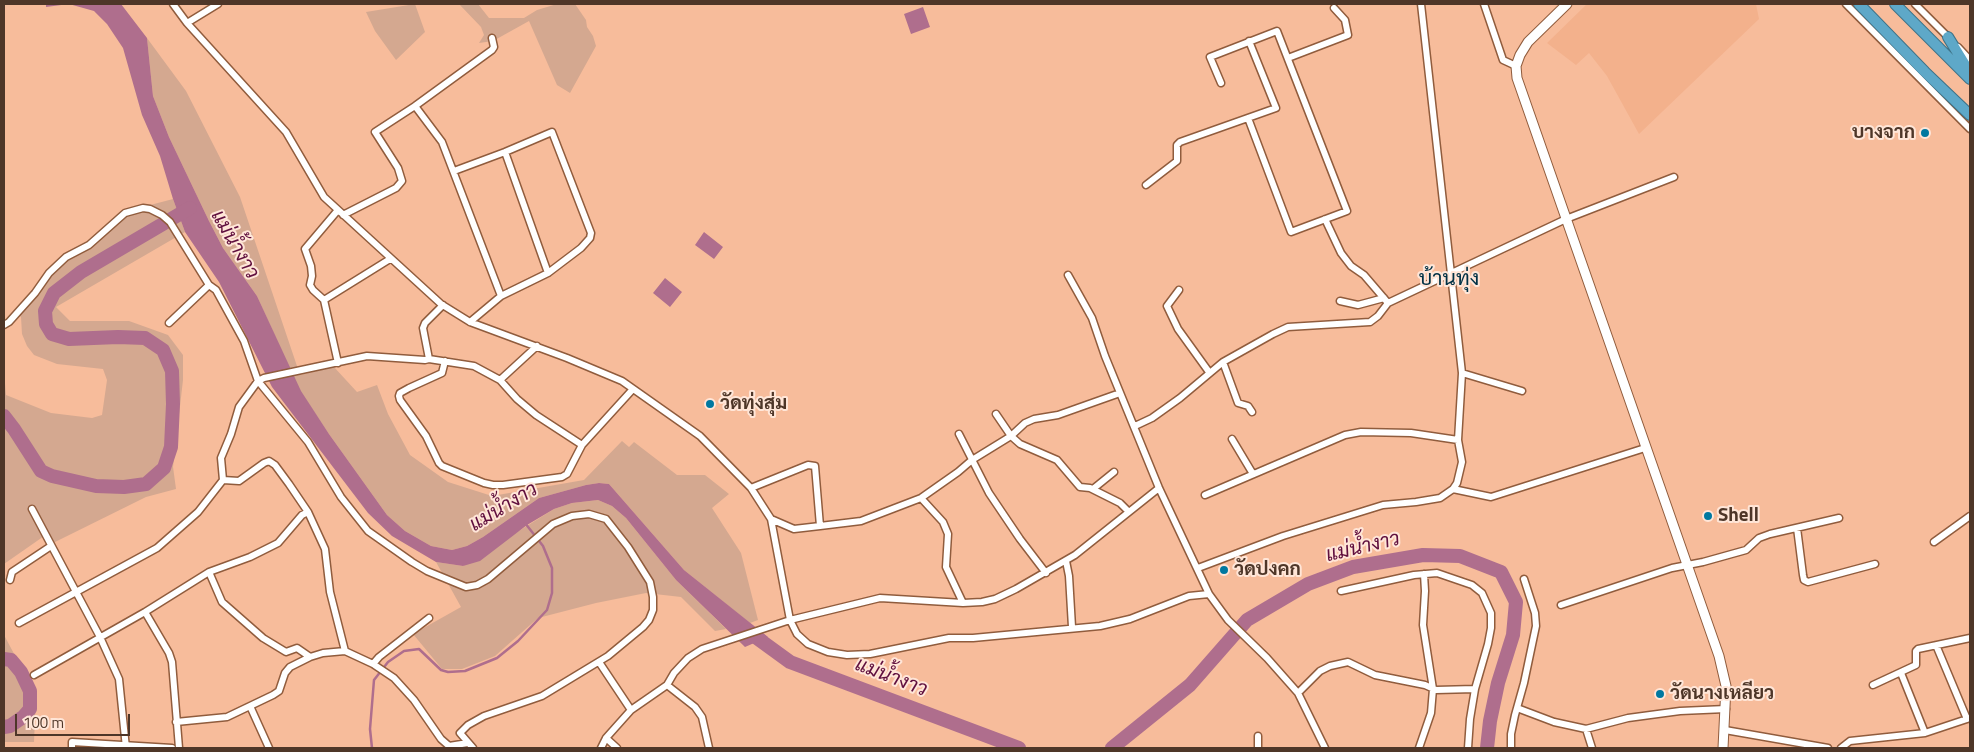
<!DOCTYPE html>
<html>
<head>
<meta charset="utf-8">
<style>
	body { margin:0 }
	#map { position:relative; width:1974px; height:752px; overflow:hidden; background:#f7bc9b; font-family:"Titillium Web",sans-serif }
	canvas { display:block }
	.frame { position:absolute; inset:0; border:5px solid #4e3628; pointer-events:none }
	.scale { position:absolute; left:15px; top:714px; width:115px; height:22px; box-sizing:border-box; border:2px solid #4e3628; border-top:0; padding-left:6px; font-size:15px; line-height:18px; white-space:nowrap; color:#4e3628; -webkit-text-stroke:4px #ffe6d8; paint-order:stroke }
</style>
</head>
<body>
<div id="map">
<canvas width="1974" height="752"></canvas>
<div class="frame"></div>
<div class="scale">100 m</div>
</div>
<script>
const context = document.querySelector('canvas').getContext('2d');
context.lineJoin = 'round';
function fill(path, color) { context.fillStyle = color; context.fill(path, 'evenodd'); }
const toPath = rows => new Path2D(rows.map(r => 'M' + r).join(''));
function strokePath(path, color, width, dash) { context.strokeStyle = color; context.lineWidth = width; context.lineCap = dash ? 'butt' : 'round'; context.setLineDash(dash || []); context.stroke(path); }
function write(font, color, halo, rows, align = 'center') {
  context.font = font + ' "Titillium Web",Sarabun,sans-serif'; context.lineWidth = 4; context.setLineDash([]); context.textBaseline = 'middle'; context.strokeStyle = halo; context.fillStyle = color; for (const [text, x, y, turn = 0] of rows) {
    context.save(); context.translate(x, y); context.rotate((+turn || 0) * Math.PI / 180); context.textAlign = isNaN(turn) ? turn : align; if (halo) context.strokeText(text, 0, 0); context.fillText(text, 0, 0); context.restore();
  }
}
fill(toPath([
	[1587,4,1756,4,1759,19,1639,134,1607,76,1589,53,1576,65,1547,43]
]), '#f3b18c');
fill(toPath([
	[415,4,425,32,396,60,375,31,366,12],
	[459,4,478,4,489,18,524,18,537,10,557,4,575,4,586,20,587,27,593,36,596,46,570,93,557,85,529,21,493,41,479,43,484,35,481,27],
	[147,38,186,91,240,197,300,375,334,367,357,392,377,385,388,414,410,455,448,482,492,496,584,480,622,441,629,447,634,442,677,475,705,475,729,494,712,508,741,553,758,620,750,623,684,570,609,484,599,483,586,485,539,498,483,537,467,546,452,550,431,546,405,531,387,515,329,434,300,391,257,296,223,248,209,221,169,137,153,96],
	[173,199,185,232,56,307,70,321,129,321,168,335,183,355,183,380,173,467,176,489,146,497,53,543,47,534,4,564,4,383,5,383,6,395,51,413,92,418,102,415,107,380,103,369,57,364,34,355,27,346,22,334,21,317,15,310,35,289,52,265,64,255,85,245,120,213],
	[598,500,612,506,626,518,676,580,726,629,715,631,681,597,646,593,596,603,538,618,495,656,462,669,442,669,413,634,461,607,436,562,463,566,554,509,572,503],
	[4,635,36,695,34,742,4,742]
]), '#d4a890');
fill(toPath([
	[46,4,121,4,147,38,153,96,169,137,209,221,223,248,257,296,301,391,329,434,387,515,405,531,431,546,452,550,467,546,483,537,539,498,586,485,599,483,609,484,684,570,768,637,745,647,676,580,626,518,612,506,598,500,572,503,554,509,527,525,480,561,463,566,436,562,392,536,368,513,272,387,219,282,185,232,173,199,160,156,142,115,123,48,107,24,94,11,69,4,46,7],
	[923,7,930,27,911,34,904,14],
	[704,232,723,247,714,259,695,245],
	[665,278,682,292,670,307,653,293]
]), '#af6e8d');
strokePath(toPath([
	[372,748,370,729,374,680,388,662,404,651,419,649,441,670,448,672,465,671,497,658,518,641,547,610,552,593,552,568,543,546,525,523]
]), '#af6e8d', 2.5);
strokePath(toPath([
	[4,416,14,429,41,471,52,476,96,486,124,487,146,484,164,468,171,447,173,404,172,371,163,350,145,338,118,337,69,339,52,334,46,324,45,311,54,293,81,272,190,208],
	[746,630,790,662,1019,748],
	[4,659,11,660,21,672,30,691,30,709,23,717,10,726,4,727],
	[1112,748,1190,685,1247,620,1308,584,1353,567,1423,555,1460,556,1501,572,1516,602,1513,635,1498,683,1490,721,1487,748]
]), '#af6e8d', 14);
const minor = toPath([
	[173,4,187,23,286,132,324,197,441,304,470,322,567,358,622,381,700,436,751,488,771,519,790,620,797,634,808,644,828,652,847,655,870,654,949,638,973,638,1100,626,1130,619,1189,596,1209,594],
	[1484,4,1503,60,1516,66],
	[1846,4,1970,129],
	[1915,4,1949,38],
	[187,23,218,4],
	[1958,47,1970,60],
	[1288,58,1348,35,1345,20,1334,8],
	[1221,83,1210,57,1277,31,1347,211,1291,232,1248,118],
	[415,106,442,142,501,296],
	[505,152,548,273],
	[454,171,505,152,552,132,591,233,590,238,581,248,548,273,501,296,470,322],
	[1146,185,1177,161,1177,145,1180,142,1276,108,1249,41],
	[338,210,305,249,311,266,312,276,310,285,313,290,324,300,390,259],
	[343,215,396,188,402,181,398,168,375,132,415,106,492,50,494,47,492,38],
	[1325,219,1341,253,1351,266,1364,275,1388,303],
	[1068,275,1092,318,1105,356,1159,488,1209,594,1228,620,1267,658,1298,693,1325,748],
	[1179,290,1167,306,1178,329,1209,372],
	[324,300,338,363],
	[1340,301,1358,305,1384,298],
	[169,323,209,285],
	[4,325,9,322,35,293,49,273,66,257,89,245,125,213,143,208,150,209,162,215,170,222,209,285,216,290,244,341,258,381,308,442,341,497,368,531,412,562,427,571,466,587,477,585,488,579,553,524,572,516,589,514,606,519,628,547,650,582,653,597,653,610,649,620,643,627,608,656,542,696,484,716,468,725,460,733,473,748],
	[429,359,423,328,425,323,443,305],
	[445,361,442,373,409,388,400,393,399,396,400,400,426,436,439,463,442,466,484,483,493,485,503,485,562,477,567,474,582,445],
	[1223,362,1238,403,1248,406,1252,412],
	[1462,373,1522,391],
	[500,380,537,346],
	[996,414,1011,436,1020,444,1057,460,1080,487,1090,488,1120,503,1128,511],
	[1135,426,1152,418,1180,398,1223,362,1273,334,1288,327,1370,322,1378,316,1388,303,1566,219,1674,177],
	[959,434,989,493,1020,539,1046,573],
	[1232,439,1253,474],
	[223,480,239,481,264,463,269,461,275,465,289,484,308,512,325,549,330,592,345,651],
	[751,488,808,465,815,466,820,526,861,521,921,498,958,472,972,460,1011,436,1025,423,1034,419,1058,415,1120,393],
	[1093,489,1114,472],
	[1453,489,1491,497,1645,448],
	[1205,495,1345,435,1361,432,1411,433,1458,440],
	[921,498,943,522,948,534,946,567,963,603],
	[32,509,100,637,119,679,126,748],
	[771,519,794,529,820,526],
	[1797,528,1803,575,1804,580,1808,582,1875,564],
	[1934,542,1970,516],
	[1066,561,1069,576,1072,627],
	[1198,568,1283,536,1383,505,1416,502,1440,498,1453,489,1457,483,1462,462,1458,440,1462,373,1421,4],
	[209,572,222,602,263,638,286,652,297,648,310,657],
	[10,580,12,572,51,546],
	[1341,591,1414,575,1437,573,1472,585,1482,593,1491,613,1491,628,1488,644,1475,689,1470,719,1468,748],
	[1561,605,1672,568,1703,562,1746,550,1759,538,1770,534,1839,518],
	[145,612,169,653,172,662,179,748],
	[19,623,157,548,198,512,223,480,221,458,231,434,239,407,258,381,264,378,367,356,425,360,429,359,474,366,500,380,517,399,536,415,582,445,633,389],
	[1936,645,1967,719],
	[599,662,631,710],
	[373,664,379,657,429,618],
	[1901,673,1925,733],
	[34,675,145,612,209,572,250,557,278,543,302,515,308,512],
	[667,685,695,707,702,717,709,748],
	[1873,685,1916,665,1916,651,1918,649,1970,638],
	[1298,693,1320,671,1330,666,1348,662,1375,675,1425,685,1436,690,1475,689],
	[250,706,269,748],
	[1517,708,1554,722,1586,729,1628,718,1680,711,1726,709],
	[176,722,227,717,273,695,279,691,285,673,290,667,310,657,323,653,345,651,373,664,394,678,414,700,441,739,449,746,468,743],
	[1586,729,1592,748],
	[1725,730,1828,748],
	[1258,736,1258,748],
	[606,738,617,748],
	[72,748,72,742,172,748],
	[601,748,606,738,631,710,667,685,674,673,688,658,702,649,790,620,880,598,963,603,982,602,995,599,1016,589,1075,555,1159,488],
	[1419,748,1431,713,1433,689,1423,625,1425,591,1424,574],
	[1511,748,1511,734,1515,715,1524,683,1536,626,1535,613,1524,579],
	[1841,748,1850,741,1925,733,1970,718]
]);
const secondary = toPath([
	[1567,4,1528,42,1520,55,1516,66,1517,78,1719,656,1726,686,1723,748]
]);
const trunk = toPath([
	[1859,4,1925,72,1970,115],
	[1895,4,1970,79],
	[1948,37,1970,73]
]);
strokePath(minor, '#905c3d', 9);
strokePath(secondary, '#905c3d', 11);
strokePath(trunk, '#3e7287', 12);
strokePath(minor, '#fff', 6);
strokePath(secondary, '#fff', 9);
strokePath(trunk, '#5ea8c8', 10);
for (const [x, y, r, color] of [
	[1925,133,5,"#0078a0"],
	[710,404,5,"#0078a0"],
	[1708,516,5,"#0078a0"],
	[1224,570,5,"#0078a0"],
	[1660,694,5,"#0078a0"]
]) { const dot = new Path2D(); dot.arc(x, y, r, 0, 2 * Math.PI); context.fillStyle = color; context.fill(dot); strokePath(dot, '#ffe6d8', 2); }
write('bold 19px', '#4e3628', '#ffe6d8', [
	["บางจาก",1915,133,"right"],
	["วัดทุ่งสุ่ม",720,404],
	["Shell",1718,516],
	["วัดปงคก",1234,570],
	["วัดนางเหลียว",1670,694]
], 'left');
write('italic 20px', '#600f3e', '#ffe6d8', [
	["แม่น้ำงาว",234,245,60],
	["แม่น้ำงาว",504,508,-31],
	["แม่น้ำงาว",1363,548,-13],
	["แม่น้ำงาว",891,678,21]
]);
write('21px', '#003145', '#ffe6d8', [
	["บ้านทุ่ง",1449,280]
]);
</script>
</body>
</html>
